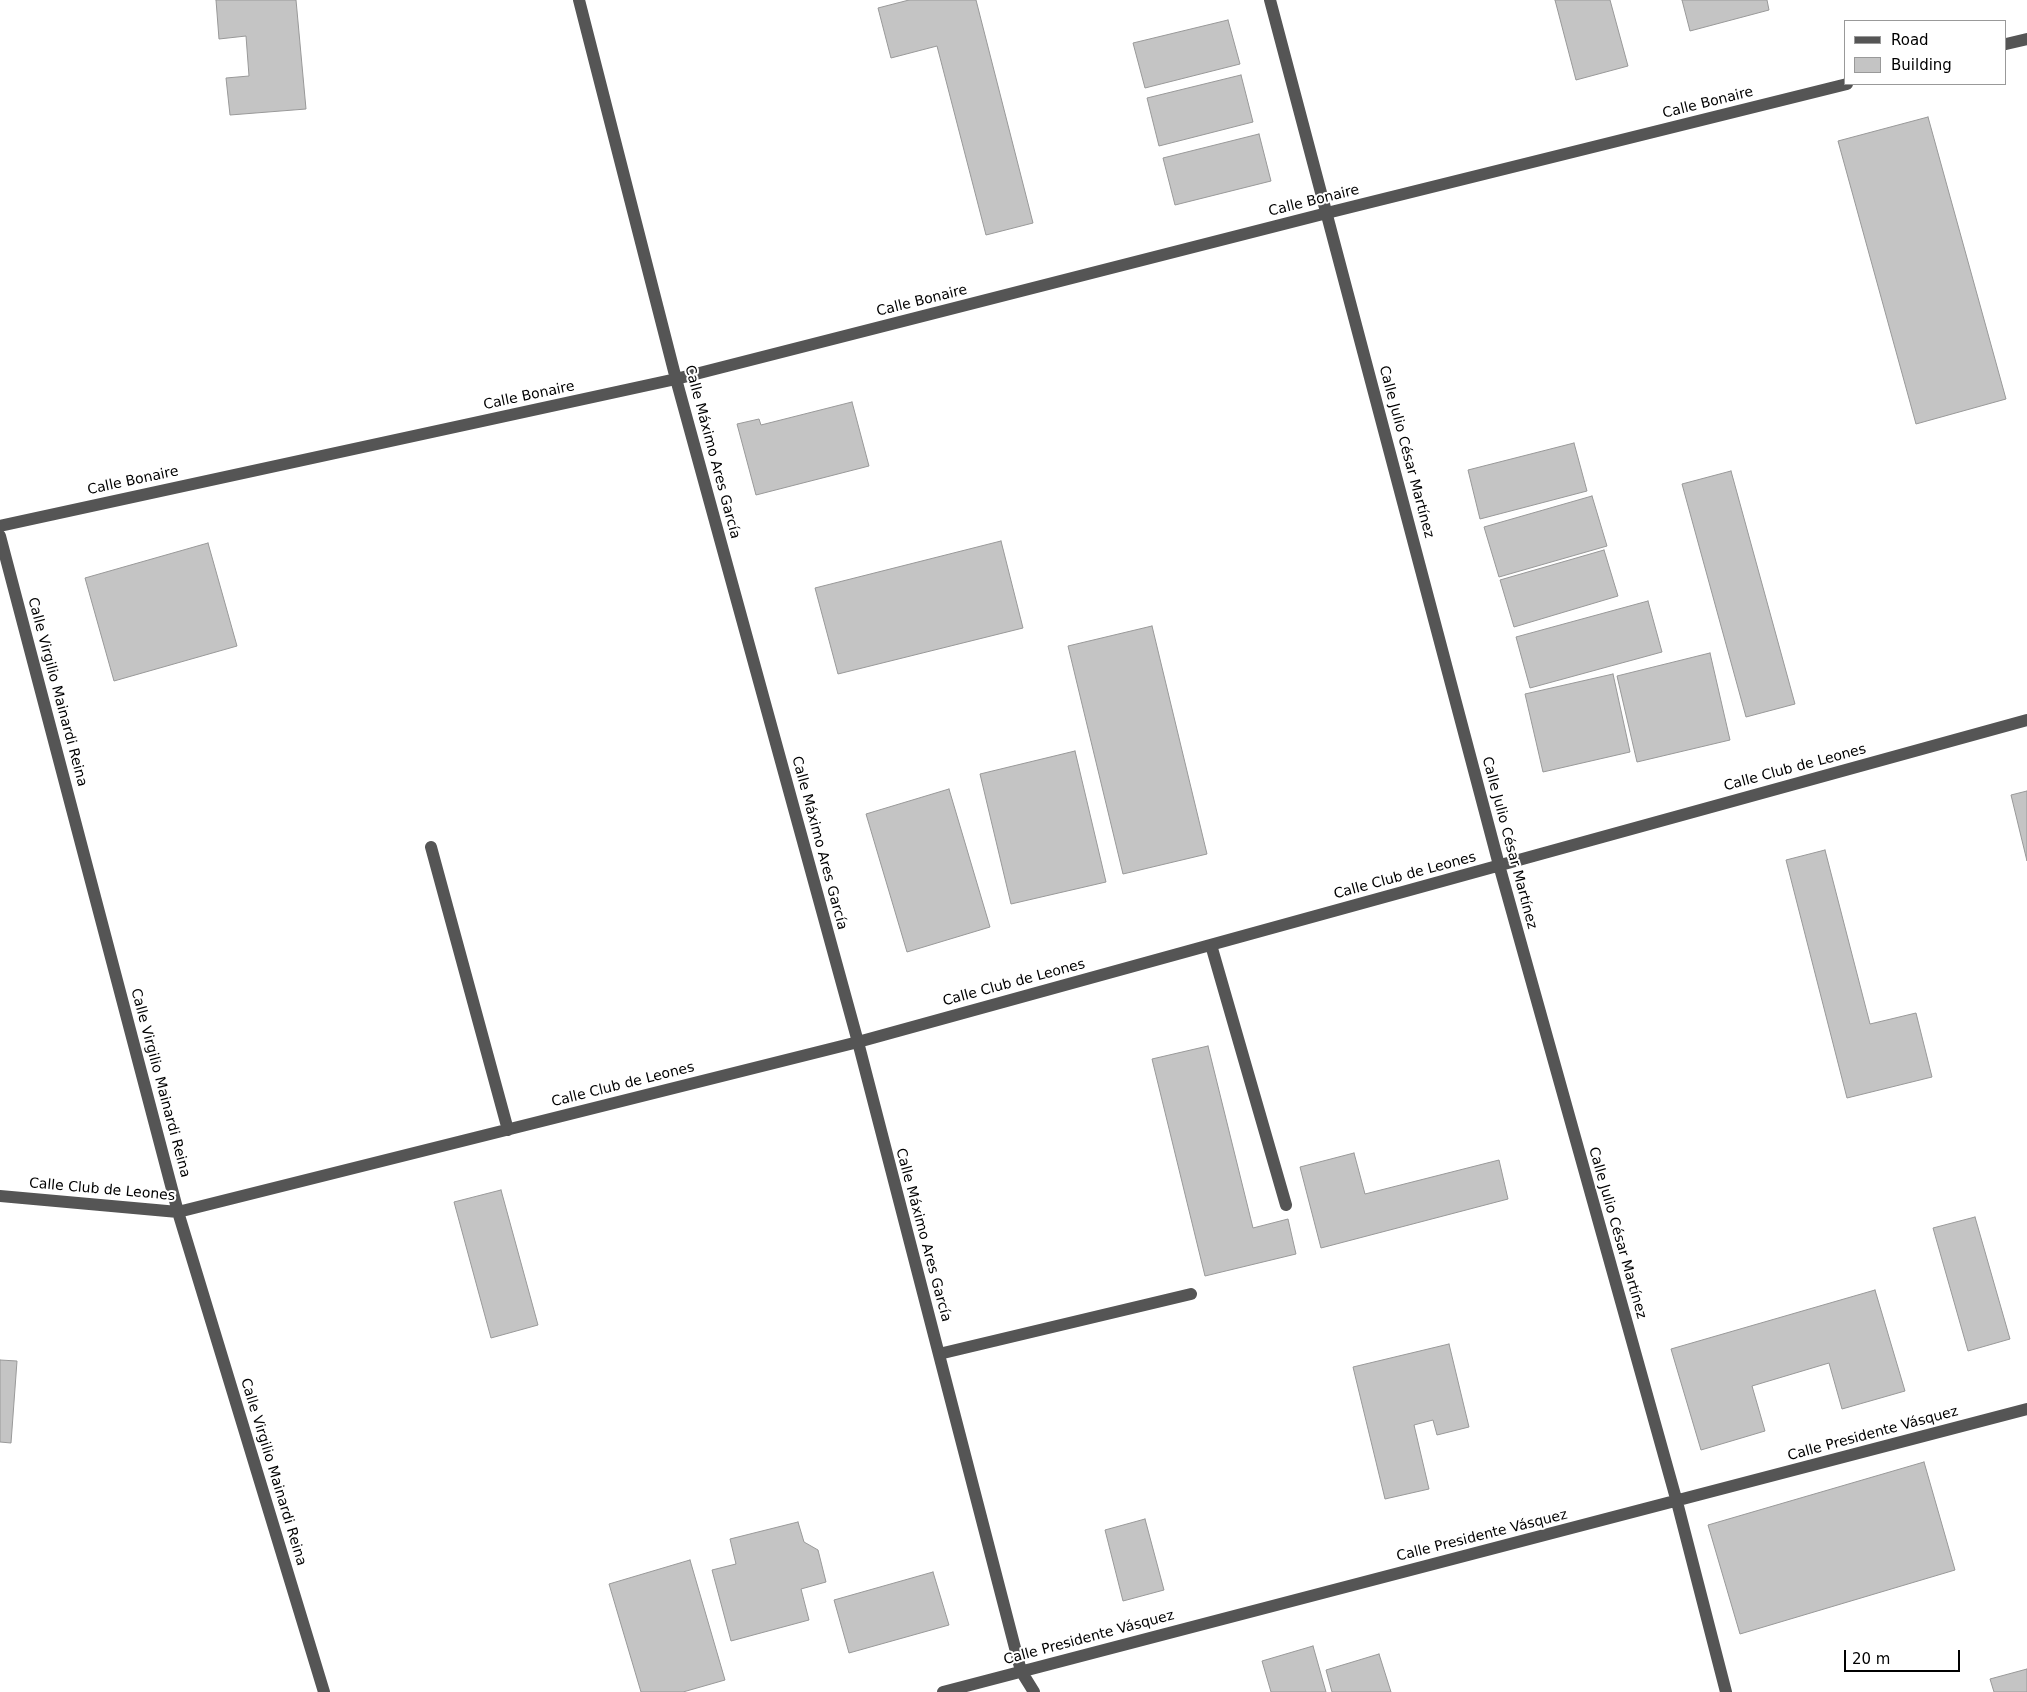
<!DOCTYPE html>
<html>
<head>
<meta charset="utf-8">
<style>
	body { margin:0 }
	#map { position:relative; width:2027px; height:1692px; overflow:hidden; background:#fff; font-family:"DejaVu Sans",sans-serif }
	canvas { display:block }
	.legend { position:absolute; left:1844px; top:20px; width:162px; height:65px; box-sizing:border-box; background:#fff; border:1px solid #999; margin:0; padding:6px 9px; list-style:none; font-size:15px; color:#000 }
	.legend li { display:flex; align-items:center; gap:10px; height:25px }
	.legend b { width:25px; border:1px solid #999 }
	.scale { position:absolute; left:1844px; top:1650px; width:116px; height:22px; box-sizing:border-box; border:2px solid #000; border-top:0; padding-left:6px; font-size:15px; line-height:18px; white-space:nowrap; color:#000; -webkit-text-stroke:4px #fff; paint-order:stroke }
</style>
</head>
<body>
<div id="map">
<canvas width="2027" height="1692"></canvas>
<ul class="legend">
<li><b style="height:6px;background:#555"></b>Road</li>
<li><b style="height:14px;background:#c4c4c4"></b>Building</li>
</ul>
<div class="scale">20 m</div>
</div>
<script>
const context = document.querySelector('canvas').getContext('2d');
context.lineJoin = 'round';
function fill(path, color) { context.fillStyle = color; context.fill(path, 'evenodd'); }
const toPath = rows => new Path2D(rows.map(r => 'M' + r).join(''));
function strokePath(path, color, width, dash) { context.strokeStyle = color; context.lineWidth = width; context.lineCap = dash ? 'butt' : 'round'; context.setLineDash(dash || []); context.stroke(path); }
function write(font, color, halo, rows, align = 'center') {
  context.font = font + ' "DejaVu Sans",sans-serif'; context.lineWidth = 4; context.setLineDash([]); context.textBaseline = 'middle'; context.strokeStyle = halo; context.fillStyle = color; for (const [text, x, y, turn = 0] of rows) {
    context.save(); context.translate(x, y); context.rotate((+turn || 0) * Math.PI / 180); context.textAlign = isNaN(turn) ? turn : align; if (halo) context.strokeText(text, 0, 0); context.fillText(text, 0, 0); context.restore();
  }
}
const building = toPath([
	[216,0,296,0,306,109,230,115,226,78,249,76,246,36,219,39,216,0],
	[909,0,976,0,1033,223,986,235,937,46,891,58,878,8,909,0],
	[1555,0,1610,0,1628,66,1576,80,1555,0],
	[1682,0,1767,0,1769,10,1690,31,1682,0],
	[1228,20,1240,64,1145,88,1133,43,1228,20],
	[1241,75,1253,122,1159,146,1147,98,1241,75],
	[1928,117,2006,399,1916,424,1838,141,1928,117],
	[1259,134,1271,181,1175,205,1163,158,1259,134],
	[852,402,869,466,756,495,737,424,759,419,761,425,852,402],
	[1574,443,1587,491,1480,519,1468,470,1574,443],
	[1731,471,1795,704,1746,717,1682,484,1731,471],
	[1592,496,1607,546,1499,577,1484,527,1592,496],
	[1001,541,1023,628,838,674,815,588,1001,541],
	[208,543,237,646,114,681,85,578,208,543],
	[1604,550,1618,596,1514,627,1500,580,1604,550],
	[1648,601,1662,652,1530,688,1516,637,1648,601],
	[1152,626,1207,854,1123,874,1068,646,1152,626],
	[1710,653,1730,740,1637,762,1617,676,1710,653],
	[1613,674,1630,752,1543,772,1525,694,1613,674],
	[1075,751,1106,882,1011,904,980,774,1075,751],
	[949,789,990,927,907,952,866,814,949,789],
	[2027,791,2027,861,2011,795,2027,791],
	[1825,850,1870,1024,1916,1013,1932,1077,1847,1098,1786,860,1825,850],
	[1208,1046,1253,1228,1288,1219,1296,1254,1205,1276,1152,1059,1208,1046],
	[1354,1153,1365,1194,1499,1160,1508,1199,1321,1248,1300,1167,1354,1153],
	[501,1190,538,1325,491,1338,454,1202,501,1190],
	[1975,1217,2010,1339,1968,1351,1933,1228,1975,1217],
	[1875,1290,1905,1391,1842,1409,1829,1363,1752,1386,1765,1431,1701,1450,1671,1349,1875,1290],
	[1449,1344,1469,1427,1437,1435,1433,1420,1414,1425,1429,1489,1385,1499,1353,1367,1449,1344],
	[0,1360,17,1361,11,1443,0,1442,0,1360],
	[1924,1462,1955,1570,1740,1634,1708,1525,1924,1462],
	[1145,1519,1164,1590,1123,1601,1105,1530,1145,1519],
	[798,1522,804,1542,818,1550,826,1582,801,1589,809,1620,731,1641,712,1570,736,1564,730,1539,798,1522],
	[690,1560,725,1680,683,1692,641,1692,609,1584,690,1560],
	[933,1572,949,1625,849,1653,834,1600,933,1572],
	[1313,1646,1326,1692,1271,1692,1262,1661,1313,1646],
	[1379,1654,1391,1692,1332,1692,1326,1670,1379,1654],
	[2027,1669,2027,1692,1994,1692,1990,1679,2027,1669]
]);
fill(building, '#c4c4c4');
strokePath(building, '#999', 1);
strokePath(toPath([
	[579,0,676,379,858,1042,1021,1671,1034,1692],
	[1270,0,1499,865,1677,1502,1726,1692],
	[2006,44,2027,39],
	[0,526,676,379,1327,213,1847,84],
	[0,536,178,1212,324,1692],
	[431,847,508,1130],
	[1211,945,1286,1205],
	[0,1196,178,1212,858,1042,2027,720],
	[939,1354,1191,1294],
	[943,1692,2027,1409]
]), '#555', 12);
write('14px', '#000', '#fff', [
	["Calle Bonaire",1708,103,-14],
	["Calle Bonaire",1314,201,-14],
	["Calle Bonaire",922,301,-14],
	["Calle Bonaire",529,396,-12],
	["Calle Máximo Ares García",712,452,75],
	["Calle Julio César Martínez",1406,452,75],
	["Calle Bonaire",133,481,-12],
	["Calle Virgilio Mainardi Reina",57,692,75],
	["Calle Club de Leones",1795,768,-15],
	["Calle Máximo Ares García",819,843,75],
	["Calle Julio César Martínez",1509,843,75],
	["Calle Club de Leones",1405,876,-15],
	["Calle Club de Leones",1014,983,-15],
	["Calle Virgilio Mainardi Reina",160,1083,75],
	["Calle Club de Leones",623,1085,-14],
	["Calle Club de Leones",102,1190,5],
	["Calle Julio César Martínez",1617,1233,74],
	["Calle Máximo Ares García",923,1235,75],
	["Calle Presidente Vásquez",1873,1434,-15],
	["Calle Virgilio Mainardi Reina",273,1472,73],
	["Calle Presidente Vásquez",1482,1536,-14],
	["Calle Presidente Vásquez",1089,1638,-15]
]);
</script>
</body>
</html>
